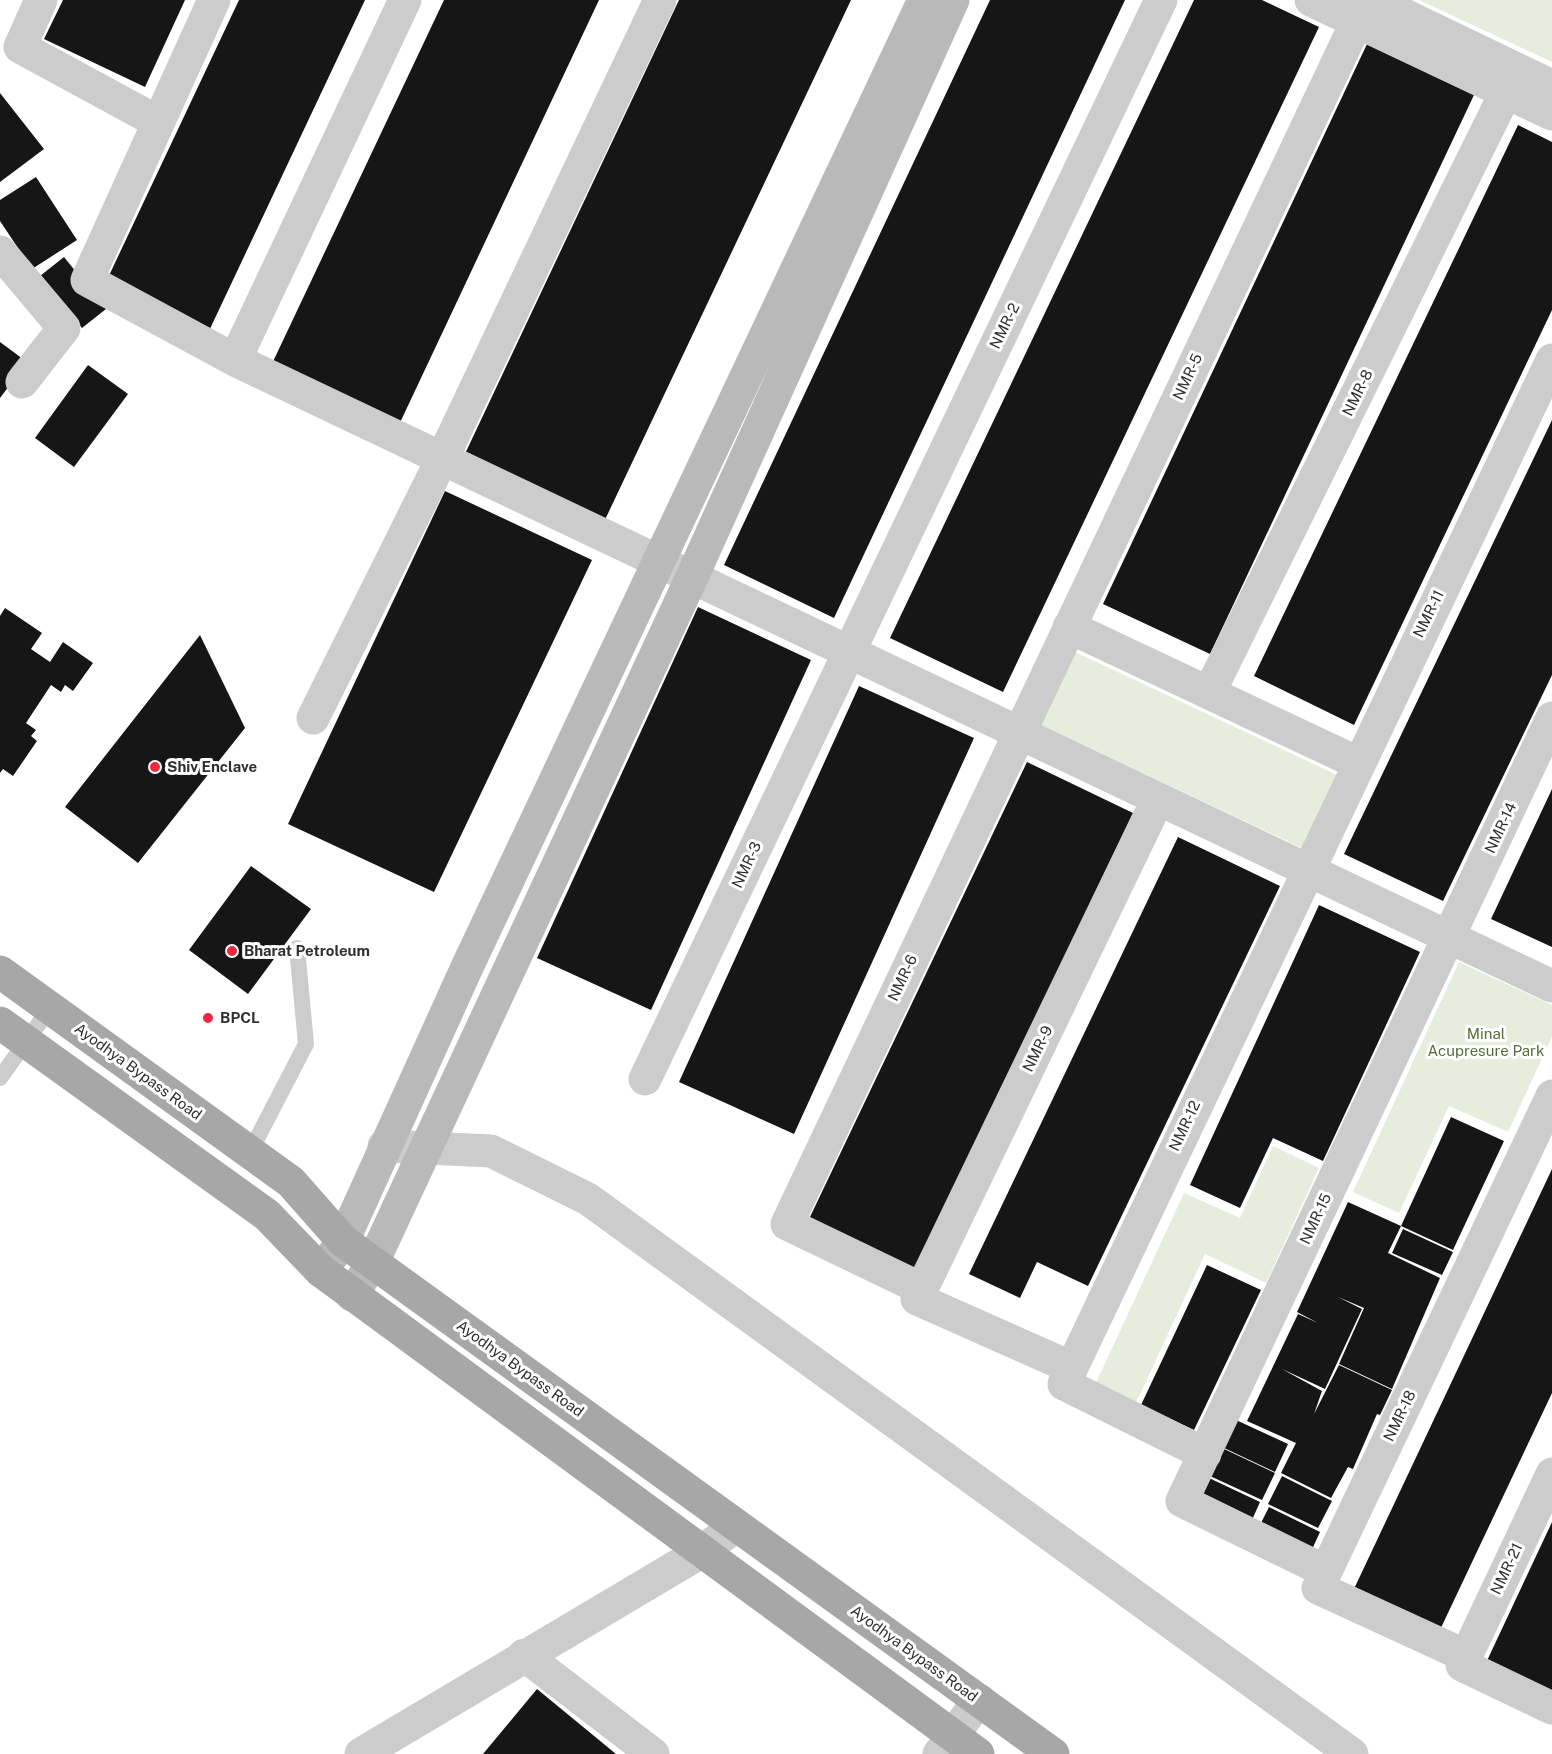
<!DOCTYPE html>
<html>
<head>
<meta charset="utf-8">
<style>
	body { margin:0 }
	canvas { display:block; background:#fff }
</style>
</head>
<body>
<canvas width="1552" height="1754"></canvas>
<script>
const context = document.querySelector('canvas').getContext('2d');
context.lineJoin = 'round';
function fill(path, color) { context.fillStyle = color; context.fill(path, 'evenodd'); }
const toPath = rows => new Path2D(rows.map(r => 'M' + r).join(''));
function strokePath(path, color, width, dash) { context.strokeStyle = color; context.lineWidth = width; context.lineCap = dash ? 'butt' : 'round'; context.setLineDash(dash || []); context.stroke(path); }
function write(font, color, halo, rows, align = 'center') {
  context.font = font + ' "Public Sans",sans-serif'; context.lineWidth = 6; context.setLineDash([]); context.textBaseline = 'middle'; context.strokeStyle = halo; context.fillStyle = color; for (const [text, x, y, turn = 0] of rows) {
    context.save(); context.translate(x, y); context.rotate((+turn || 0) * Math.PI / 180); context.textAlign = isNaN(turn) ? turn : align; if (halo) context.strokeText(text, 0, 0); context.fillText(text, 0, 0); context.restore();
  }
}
fill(toPath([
	[1419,0,1552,0,1552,62],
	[1071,650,1337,775,1302,848,1037,723],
	[1459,962,1552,1005,1552,1037,1508,1132,1449,1106,1399,1213,1353,1192],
	[1273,1146,1319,1168,1266,1283,1205,1254,1135,1405,1094,1387,1184,1193,1240,1218]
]), '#e6eddc');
fill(toPath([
	[63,0,185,0,145,87,44,39],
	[239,0,365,0,208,333,105,284],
	[444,0,599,0,397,429,269,370],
	[679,0,851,0,603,524,463,458],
	[990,0,1125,0,834,618,724,565],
	[1194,0,1262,0,1319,27,1003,692,890,638],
	[1367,44,1474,95,1210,654,1103,604],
	[0,93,44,149,0,182],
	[1518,125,1552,142,1552,310,1354,725,1254,676],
	[36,177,77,240,32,269,0,221,0,200],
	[64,257,106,309,82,328,40,276],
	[0,342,27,362,0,398],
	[88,365,128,394,74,467,35,438],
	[1552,420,1552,675,1443,901,1344,854],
	[445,491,592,560,434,892,288,824],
	[698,607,811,660,651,1010,537,958],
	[5,608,42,633,31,649,50,662,63,642,93,663,73,691,65,685,61,692,51,685,26,723,36,730,31,736,37,741,13,776,3,769,0,773,0,616],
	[200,635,245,728,138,863,65,807],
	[859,686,974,738,794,1134,679,1082],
	[1027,762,1133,813,916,1269,809,1219],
	[1552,789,1552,947,1491,919],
	[1178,837,1280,886,1088,1286,1037,1262,1020,1298,969,1274],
	[251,866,311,909,248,994,189,950],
	[1319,905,1420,952,1323,1161,1273,1138,1240,1208,1190,1185],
	[1451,1117,1504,1141,1453,1250,1401,1226],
	[1552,1169,1552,1393,1439,1632,1353,1591],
	[1348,1202,1401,1226,1388,1253,1440,1278,1392,1389,1339,1364,1364,1308,1338,1297,1362,1309,1325,1389,1282,1369,1322,1391,1314,1414,1339,1365,1392,1390,1380,1415,1377,1414,1353,1469,1348,1467,1331,1498,1281,1473,1296,1443,1247,1421,1298,1314,1318,1323,1297,1312],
	[1403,1229,1453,1252,1442,1275,1392,1253],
	[1207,1265,1261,1290,1194,1430,1141,1405],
	[1236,1420,1288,1444,1275,1472,1224,1448],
	[1222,1448,1275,1473,1262,1500,1210,1476],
	[1282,1476,1332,1501,1318,1528,1268,1504],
	[1209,1478,1260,1502,1248,1529,1196,1505],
	[1269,1507,1320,1532,1308,1558,1256,1533],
	[1552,1522,1552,1697,1485,1665],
	[537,1689,616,1754,483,1754]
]), '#161616');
strokePath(toPath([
	[0,1078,50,1008],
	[250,1152,306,1044,297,948]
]), '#ccc', 16);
strokePath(toPath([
	[41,0,20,47,158,122],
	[214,0,87,280,235,360,1552,986],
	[1311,0,1552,114],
	[1373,0,1552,86],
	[0,252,64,328,22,382],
	[235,360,405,0],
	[1069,627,1358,763],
	[1209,693,1506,92],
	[313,718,443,457,660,0],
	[645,1079,1161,0],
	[384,1146,491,1151,588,1199,1352,1754],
	[922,1289,787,1224,1367,0],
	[1070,1367,917,1299,1158,799],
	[1205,1454,1064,1384,1552,360],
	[1552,1474,1462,1665,1552,1708],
	[1325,1571,1182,1501,1552,718],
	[524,1655,653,1754],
	[1466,1656,1318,1588,1552,1096],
	[361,1754,701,1552,736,1526],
	[939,1754,979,1700]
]), '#ccc', 33);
strokePath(toPath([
	[321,1271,343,1241,468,965,924,0],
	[352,1295,373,1262,692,577,953,0]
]), '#b9b9b9', 33);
strokePath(toPath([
	[0,972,291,1182,343,1241,1053,1754],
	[0,1023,267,1215,321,1271,978,1754]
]), '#a7a7a7', 33);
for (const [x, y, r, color] of [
	[155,767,6,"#f12640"],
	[232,951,6,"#f12640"],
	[208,1018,6,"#f12640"]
]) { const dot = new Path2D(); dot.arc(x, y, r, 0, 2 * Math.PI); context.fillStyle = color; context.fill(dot); strokePath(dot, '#fff', 2); }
write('15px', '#2f2f2f', '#fff', [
	["NMR-2",1005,326,-64],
	["NMR-5",1188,377,-65],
	["NMR-8",1358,393,-64],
	["NMR-11",1429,614,-64],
	["NMR-14",1501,828,-65],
	["NMR-3",747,865,-65],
	["NMR-6",903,978,-65],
	["NMR-9",1038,1049,-64],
	["Ayodhya Bypass Road",138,1072,36],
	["NMR-12",1185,1126,-65],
	["NMR-15",1316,1219,-65],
	["Ayodhya Bypass Road",520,1369,36],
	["NMR-18",1400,1416,-64],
	["NMR-21",1507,1569,-65],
	["Ayodhya Bypass Road",914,1654,36]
]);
write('bold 15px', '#2f2f2f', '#fff', [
	["Shiv Enclave",167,767],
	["Bharat Petroleum",244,951],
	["BPCL",220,1018]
], 'left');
write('15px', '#556e39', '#fff', [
	["Minal",1486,1034],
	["Acupresure Park",1486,1051]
]);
</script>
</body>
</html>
